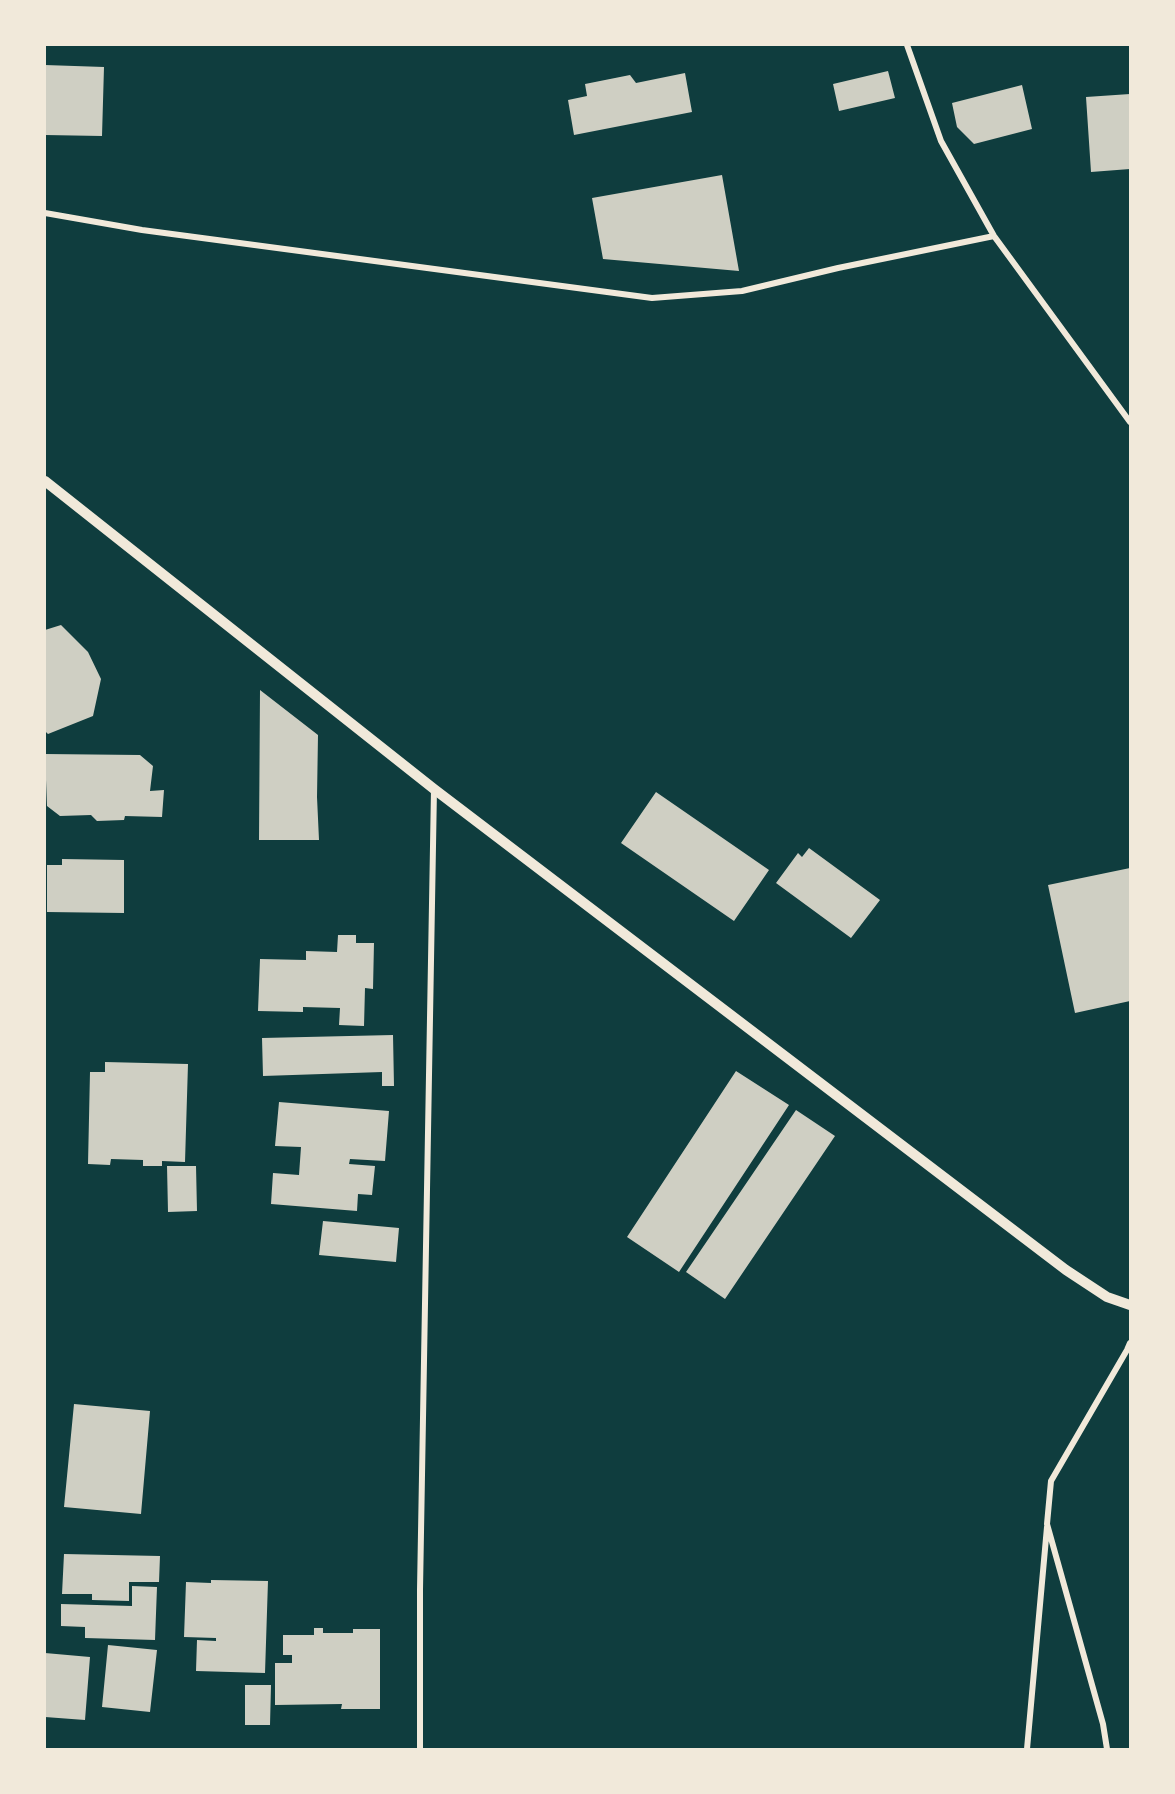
<!DOCTYPE html>
<html>
<head>
<meta charset="utf-8">
<style>
	body { margin:0 }
	#map { position:relative; width:1175px; height:1794px; overflow:hidden; background:#0f3d3e; font-family:Quicksand,sans-serif }
	canvas { display:block }
	.frame { position:absolute; inset:0; border:46px solid #f1e9da; pointer-events:none }
</style>
</head>
<body>
<div id="map">
<canvas width="1175" height="1794"></canvas>
<div class="frame"></div>
</div>
<script>
const context = document.querySelector('canvas').getContext('2d');
context.lineJoin = 'round';
function fill(path, color) { context.fillStyle = color; context.fill(path, 'evenodd'); }
const toPath = rows => new Path2D(rows.map(r => 'M' + r).join(''));
function strokePath(path, color, width, dash) { context.strokeStyle = color; context.lineWidth = width; context.lineCap = dash ? 'butt' : 'round'; context.setLineDash(dash || []); context.stroke(path); }
fill(toPath([
	[45,65,104,67,102,136,45,135],
	[888,71,895,98,839,111,833,84],
	[685,73,692,112,574,135,568,100,587,96,585,84,630,75,636,83],
	[1022,85,1032,129,974,144,957,127,952,103],
	[1130,94,1130,169,1091,172,1086,97],
	[722,175,739,271,603,259,592,198],
	[61,625,88,652,101,679,93,716,48,734,45,731,45,630],
	[260,690,318,735,317,797,319,840,259,840],
	[45,754,140,755,153,766,150,791,164,790,162,817,125,816,124,820,97,821,91,815,60,816,47,806],
	[656,792,769,870,734,921,621,843],
	[809,848,880,900,851,938,776,883,798,853,802,857],
	[62,859,124,860,124,913,47,912,47,865,62,865],
	[1130,868,1130,1001,1075,1013,1048,885],
	[338,935,356,935,356,943,374,943,373,989,365,988,364,1026,339,1025,340,1008,303,1007,303,1012,258,1011,260,959,306,960,306,951,337,952],
	[393,1035,394,1086,382,1086,382,1072,263,1076,262,1038],
	[105,1062,188,1064,185,1162,162,1161,162,1166,143,1166,143,1160,111,1159,110,1165,88,1164,90,1072,105,1072],
	[736,1071,789,1105,679,1272,627,1237],
	[279,1102,389,1111,385,1161,350,1159,349,1164,375,1166,372,1195,358,1194,357,1211,271,1204,273,1173,299,1175,301,1147,275,1146],
	[796,1110,835,1136,725,1299,686,1272],
	[167,1166,196,1166,197,1211,168,1212],
	[323,1221,399,1228,396,1262,319,1255],
	[74,1404,150,1411,141,1514,64,1507],
	[64,1554,160,1556,159,1582,129,1582,129,1601,92,1600,92,1594,62,1594],
	[211,1580,268,1581,265,1673,196,1671,197,1640,216,1641,216,1638,184,1637,186,1582,211,1583],
	[132,1586,157,1587,155,1640,85,1638,85,1627,61,1626,61,1604,132,1606],
	[314,1628,323,1628,323,1633,353,1633,353,1629,380,1629,380,1709,341,1709,342,1704,275,1705,275,1663,292,1663,292,1655,283,1655,283,1635,314,1635],
	[108,1645,157,1650,150,1712,102,1707],
	[45,1653,90,1657,85,1720,45,1717],
	[245,1685,271,1685,270,1725,245,1725]
]), '#cfcfc3');
strokePath(toPath([
	[907,45,941,141,994,236,1130,422],
	[45,213,142,230,652,298,742,291,838,268,994,236],
	[420,1749,420,1589,434,789],
	[1027,1749,1047,1527],
	[1107,1749,1103,1724,1047,1524,1051,1481,1127,1350,1130,1343]
]), '#f1e9da', 6);
strokePath(toPath([
	[45,481,434,789,1066,1270,1107,1297,1130,1305]
]), '#f1e9da', 10);
</script>
</body>
</html>
